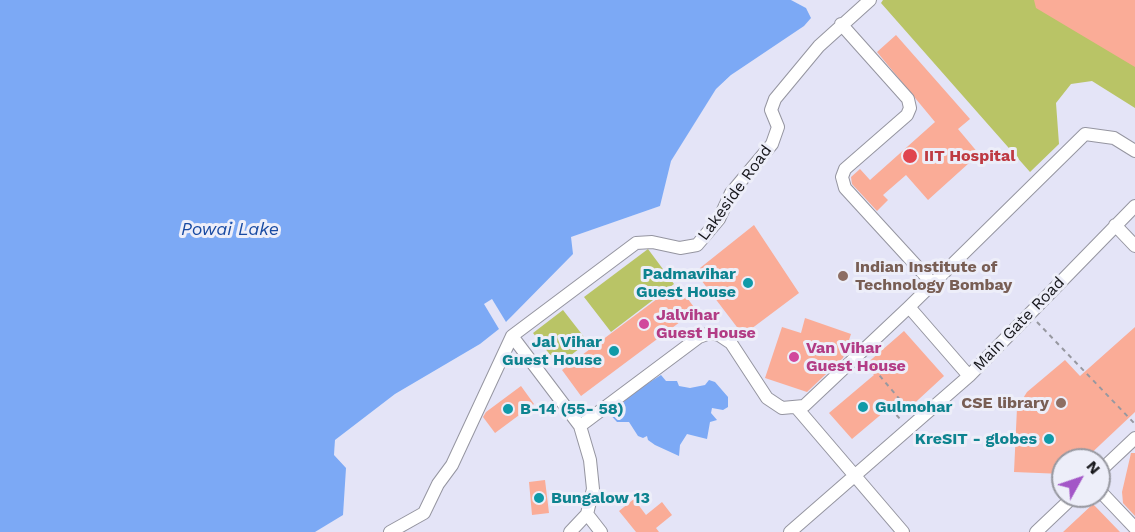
<!DOCTYPE html>
<html>
<head>
<meta charset="utf-8">
<style>
	body { margin:0 }
	#map { position:relative; width:1135px; height:532px; overflow:hidden; background:#edeef9; font-family:"Work Sans",sans-serif }
	canvas { display:block }
	.north { position:absolute; left:1051px; top:448px; width:60px; height:60px; box-sizing:border-box; background:#edeef9; border:2px solid #9798a0; border-radius:50%; rotate:50deg; font-size:16px; font-weight:700; line-height:24px; text-align:center; color:#16161a }
	.north::after { content:''; display:block; margin:auto; width:21px; height:27px; background:#a356c7; clip-path:polygon(50% 0,100% 100%,50% 72%,0 100%) }
</style>
</head>
<body>
<div id="map">
<canvas width="1135" height="532"></canvas>
<div class="north">N</div>
</div>
<script>
const context = document.querySelector('canvas').getContext('2d');
context.lineJoin = 'round';
function fill(path, color) { context.fillStyle = color; context.fill(path, 'evenodd'); }
const toPath = rows => new Path2D(rows.map(r => 'M' + r).join(''));
function strokePath(path, color, width, dash) { context.strokeStyle = color; context.lineWidth = width; context.lineCap = dash ? 'butt' : 'round'; context.setLineDash(dash || []); context.stroke(path); }
function write(font, color, halo, rows, align = 'center') {
  context.font = font + ' "Work Sans",sans-serif'; context.lineWidth = 6; context.setLineDash([]); context.textBaseline = 'middle'; context.strokeStyle = halo; context.fillStyle = color; for (const [text, x, y, turn = 0] of rows) {
    context.save(); context.translate(x, y); context.rotate((+turn || 0) * Math.PI / 180); context.textAlign = isNaN(turn) ? turn : align; if (halo) context.strokeText(text, 0, 0); context.fillText(text, 0, 0); context.restore();
  }
}
fill(toPath([
	[791,0,1135,0,1135,532,315,532,343,514,334,455,335,440,395,394,480,344,499,329,483,304,492,299,507,322,570,237,660,206,670,161,716,89,806,8],
	[1063,460,1099,460,1099,496,1063,496]
]), '#e4e4f7');
fill(toPath([
	[883,0,1135,0,1135,108,1092,81,1071,84,1056,103,1059,144,1030,172,881,3],
	[648,249,674,284,611,332,584,297],
	[563,310,588,342,558,365,533,333]
]), '#b9c466');
fill(toPath([
	[0,0,791,0,806,8,811,18,804,26,731,75,716,89,671,161,660,206,571,237,573,254,506,322,492,299,484,304,499,329,480,344,395,394,335,440,334,455,346,468,343,515,315,532,0,532],
	[661,375,666,381,677,381,679,386,690,388,705,385,709,380,715,382,728,397,728,407,723,410,712,408,711,413,717,420,710,422,707,439,687,434,680,445,679,456,655,445,648,440,647,436,643,438,638,436,629,422,617,422,607,411,620,402,623,404,626,397]
]), '#7ca9f5');
fill(toPath([
	[1034,0,1135,0,1135,67,1036,8],
	[896,35,970,119,958,129,979,154,928,200,906,175,883,195,888,200,877,211,852,184,851,177,860,169,870,180,935,122,877,52],
	[754,225,799,293,743,335,695,272],
	[677,284,696,310,581,396,562,370],
	[805,318,851,334,843,358,807,392,765,378,782,327,801,333],
	[1135,327,1135,412,1084,460,1063,460,1063,474,1014,472,1017,408,1027,392,1065,360,1080,376],
	[904,331,944,376,906,411,897,401,852,439,829,413,874,375,865,365],
	[521,386,534,404,495,433,483,417,486,412],
	[1131,453,1135,453,1135,516,1123,503,1122,492],
	[545,480,549,513,532,515,529,482],
	[634,499,646,515,662,502,672,515,656,528,659,532,636,532,619,511],
	[1093,504,1120,532,1063,532]
]), '#faac97');
const minor = toPath([
	[841,24,908,99,910,108,907,115,845,169,842,177,845,188,933,284],
	[1115,225,1135,246],
	[909,307,969,376],
	[512,336,580,426,590,460,593,489,587,514,601,532],
	[796,407,903,532],
	[580,426,699,337,710,333,719,335,731,343,767,398,782,408,804,406,909,307,1085,134,1114,138,1135,151],
	[1099,472,1135,438],
	[1099,490,1135,528],
	[390,532,424,513,438,484,452,465,512,336,636,243,652,242,680,248,697,245,719,219,731,193,772,144,778,127,771,110,775,99,819,46,870,0],
	[570,532,587,514],
	[790,532,969,376,1135,206],
	[1036,532,1074,496]
]);
strokePath(minor, '#9595a0', 14);
strokePath(toPath([
	[1037,322,1135,424],
	[868,362,902,402,892,410,901,420]
]), '#9798a0', 2, [4.5, 4.5]);
strokePath(minor, '#fff', 12);
for (const [x, y, r, color] of [
	[910,156,8,"#e0444e"],
	[843,276,6,"#8d6e63"],
	[748,283,6,"#0f9aa8"],
	[644,324,6,"#d1479c"],
	[614,351,6,"#0f9aa8"],
	[794,357,6,"#d1479c"],
	[1061,403,6,"#8d6e63"],
	[863,407,6,"#0f9aa8"],
	[508,409,6,"#0f9aa8"],
	[1049,439,6,"#0f9aa8"],
	[539,498,6,"#0f9aa8"]
]) { const dot = new Path2D(); dot.arc(x, y, r, 0, 2 * Math.PI); context.fillStyle = color; context.fill(dot); strokePath(dot, '#edeef9', 2); }
write('bold 16px', '#be3a42', '#edeef9', [
	["IIT Hospital",924,156]
], 'left');
write('16px', '#16161a', '#edeef9', [
	["Lakeside Road",735,193,-54],
	["Main Gate Road",1019,324,-46]
]);
write('bold 16px', '#785e54', '#edeef9', [
	["Indian Institute of",855,267],
	["Technology Bombay",855,285],
	["CSE library",1049,403,"right"]
], 'left');
write('bold 16px', '#0d838f', '#edeef9', [
	["Padmavihar",736,274],
	["Guest House",736,292],
	["Jal Vihar",602,342],
	["Guest House",602,360],
	["Gulmohar",875,407,"left"],
	["B-14 (55- 58)",520,409,"left"],
	["KreSIT - globes",1037,439],
	["Bungalow 13",551,498,"left"]
], 'right');
write('bold 16px', '#b23c85', '#edeef9', [
	["Jalvihar",656,315],
	["Guest House",656,333],
	["Van Vihar",806,348],
	["Guest House",806,366]
], 'left');
write('italic 18px', '#184aa2', '#edeef9', [
	["Powai Lake",230,230]
]);
</script>
</body>
</html>
